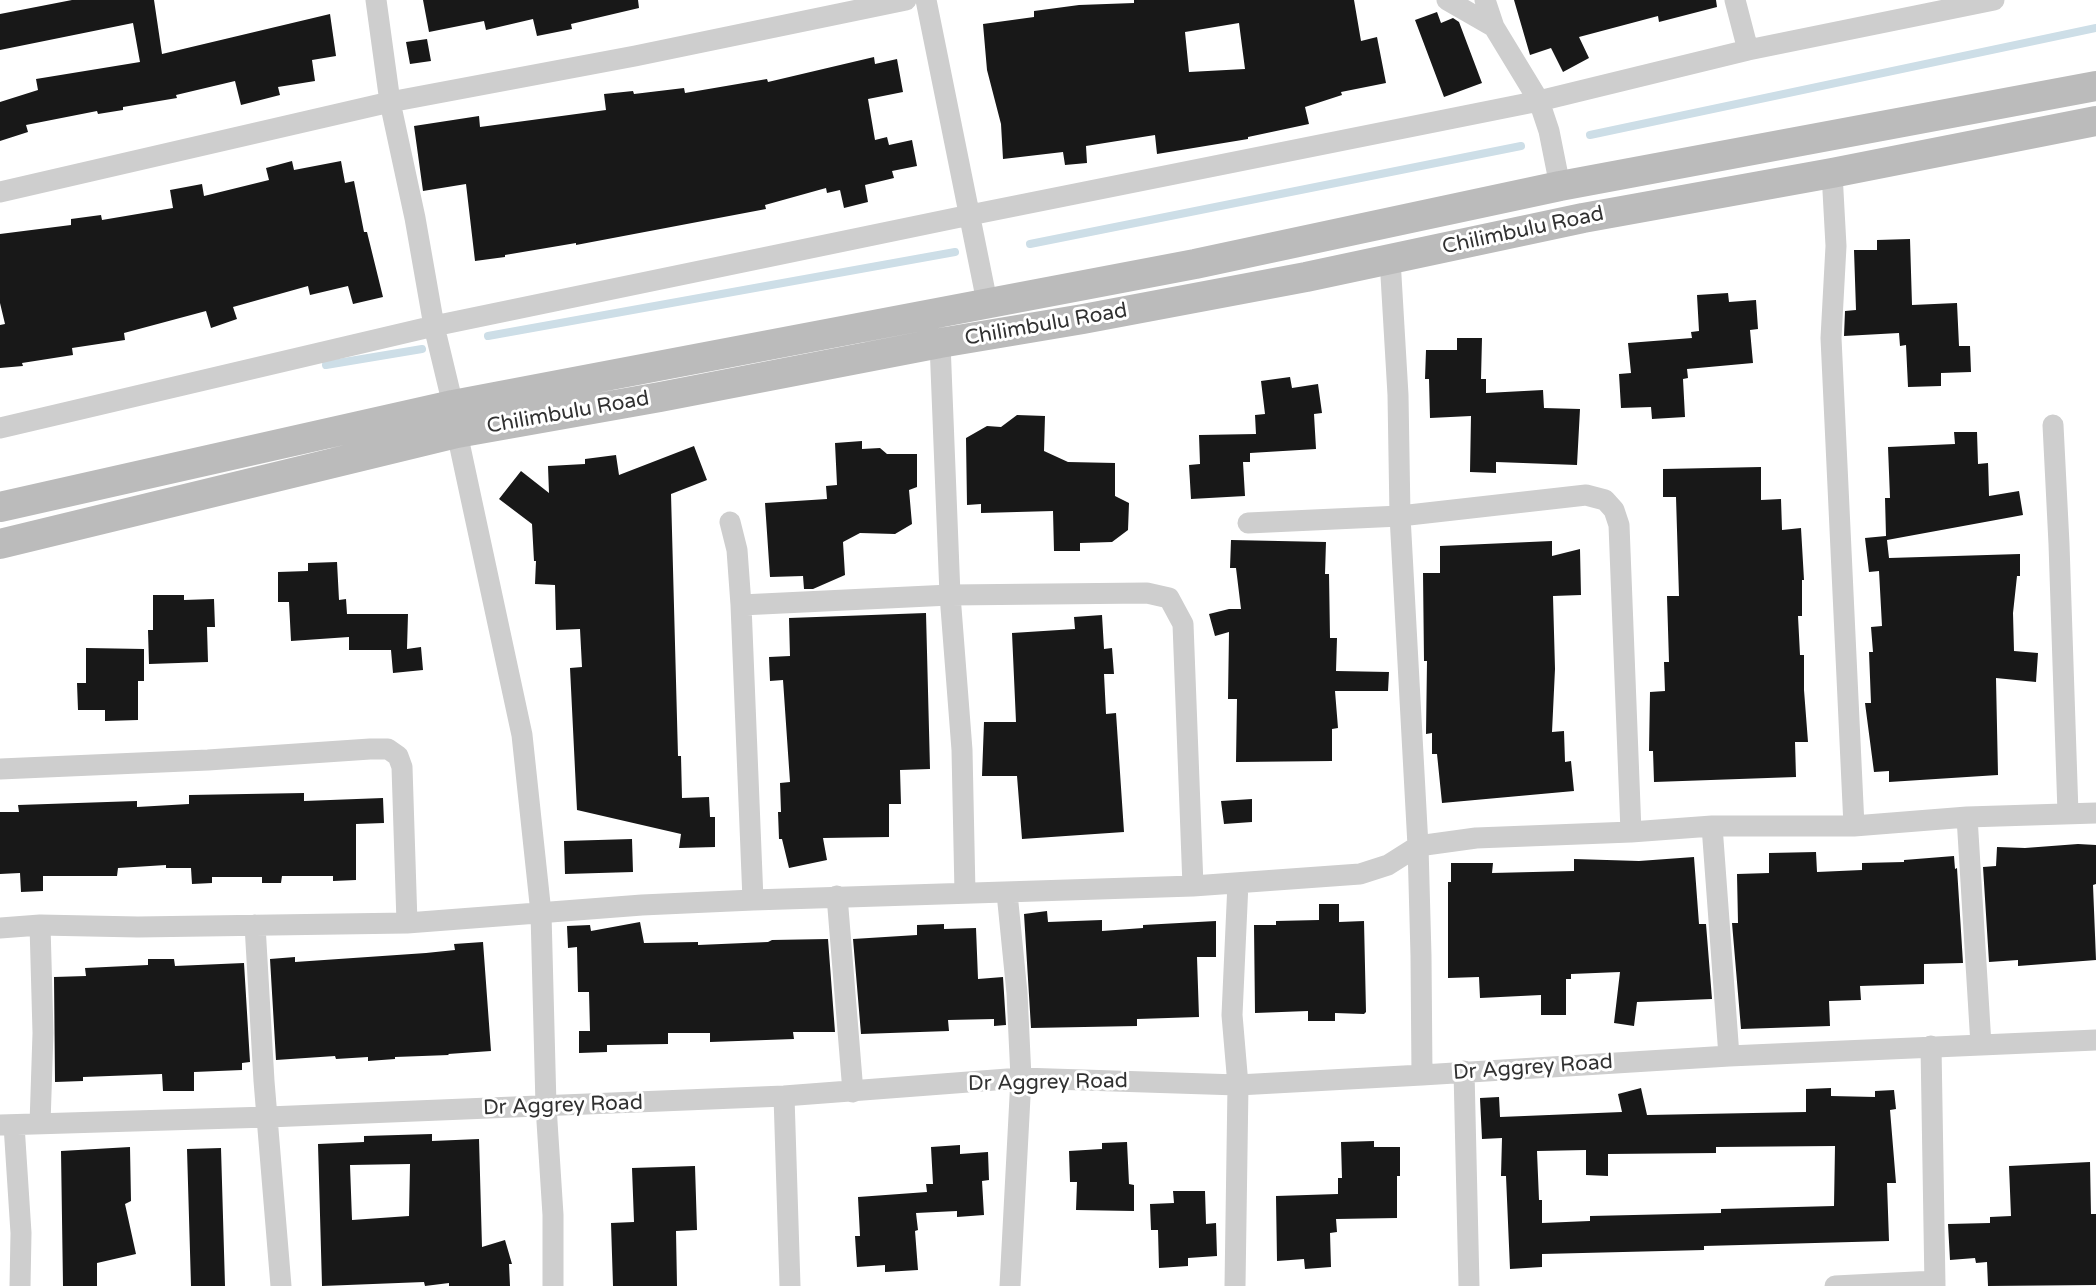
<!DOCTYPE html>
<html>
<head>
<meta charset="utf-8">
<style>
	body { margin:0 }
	canvas { display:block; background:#fff }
</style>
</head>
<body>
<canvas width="2096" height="1286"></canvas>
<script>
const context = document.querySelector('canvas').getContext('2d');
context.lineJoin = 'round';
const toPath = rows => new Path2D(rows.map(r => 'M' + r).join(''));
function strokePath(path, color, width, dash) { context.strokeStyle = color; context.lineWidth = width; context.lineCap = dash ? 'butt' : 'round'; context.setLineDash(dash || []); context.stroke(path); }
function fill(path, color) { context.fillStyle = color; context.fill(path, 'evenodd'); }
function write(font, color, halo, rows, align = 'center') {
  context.font = font + ' "Varela Round",sans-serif'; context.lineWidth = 6; context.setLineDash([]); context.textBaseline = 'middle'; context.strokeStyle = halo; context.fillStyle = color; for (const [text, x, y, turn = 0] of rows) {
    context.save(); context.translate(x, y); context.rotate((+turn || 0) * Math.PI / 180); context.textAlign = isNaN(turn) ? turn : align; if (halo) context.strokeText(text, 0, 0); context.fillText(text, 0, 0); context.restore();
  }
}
strokePath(toPath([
	[1590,135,2096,28],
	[1030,244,1521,146],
	[488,336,955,252],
	[326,365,422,349]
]), '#cddee7', 8);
fill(toPath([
	[72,0,154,0,162,54,330,14,336,56,312,60,315,81,278,87,280,95,241,105,235,81,176,95,177,98,123,107,123,110,98,114,97,111,26,125,28,132,0,141,0,102,38,90,36,79,140,62,133,23,0,50,0,14],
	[423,0,638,0,639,8,571,24,572,29,537,36,533,19,486,30,484,21,429,32],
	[1134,0,1354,0,1361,41,1377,37,1386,83,1341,92,1342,95,1305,107,1309,124,1248,137,1248,139,1157,154,1155,135,1086,146,1087,163,1065,165,1063,152,1003,159,1001,124,987,70,983,24,1034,17,1034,11,1079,5,1134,3],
	[1239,23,1245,69,1189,72,1185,32],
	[1514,0,1716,0,1717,7,1659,22,1658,16,1579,37,1589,58,1563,72,1551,48,1530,55],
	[1437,12,1441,23,1453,18,1459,22,1482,83,1444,97,1415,20],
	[427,39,431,61,410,64,406,42],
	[874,57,875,64,897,59,903,92,868,99,875,140,887,137,889,145,912,140,917,166,892,171,894,178,865,185,868,202,844,208,840,190,827,193,826,188,765,205,766,209,576,245,576,243,505,255,505,257,475,261,466,184,423,191,414,126,479,116,480,127,606,110,604,94,633,91,634,94,684,88,685,93,767,79,768,82],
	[292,161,294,170,341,161,345,183,354,181,364,232,367,232,383,297,353,304,348,286,310,295,308,286,233,307,237,319,211,328,206,311,124,333,125,340,72,348,73,355,22,363,23,366,0,368,0,325,5,324,0,303,0,234,71,225,71,219,101,215,102,220,173,208,170,190,202,184,204,196,269,180,266,168],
	[1910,239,1912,305,1957,303,1959,346,1970,346,1971,372,1941,373,1941,386,1908,387,1906,345,1900,346,1899,333,1844,336,1845,311,1856,310,1854,250,1877,250,1877,240],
	[1728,293,1729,302,1756,300,1758,329,1750,330,1753,363,1687,369,1688,378,1683,379,1685,417,1652,419,1651,407,1621,408,1619,374,1631,373,1628,343,1692,338,1691,332,1699,331,1697,295],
	[1457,338,1482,338,1481,379,1486,379,1486,393,1543,390,1544,408,1580,409,1577,465,1496,462,1496,473,1470,472,1471,416,1430,418,1429,379,1425,379,1426,350,1457,350],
	[1290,377,1292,388,1318,384,1322,413,1314,414,1316,449,1250,453,1250,462,1243,462,1245,496,1191,499,1189,465,1200,464,1199,435,1256,434,1255,415,1265,414,1261,381],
	[1017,415,1045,416,1044,451,1068,462,1115,463,1115,496,1129,503,1128,530,1112,542,1080,543,1080,551,1054,551,1053,511,981,513,981,504,967,505,966,438,987,426,1001,427],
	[1954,432,1977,432,1978,464,1988,463,1989,496,2019,491,2023,515,1887,540,1889,558,2020,554,2020,576,2017,576,2013,613,2014,651,2038,653,2036,682,1996,678,1998,775,1889,782,1889,771,1874,772,1865,703,1871,703,1869,652,1873,652,1871,627,1882,626,1879,571,1869,572,1865,538,1886,536,1885,498,1890,498,1888,447,1955,444],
	[862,441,862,449,880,448,887,454,917,454,917,487,909,490,912,524,895,534,860,533,843,542,845,575,813,589,804,589,803,576,770,577,765,503,827,499,826,486,837,485,835,443],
	[694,446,707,480,671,494,678,756,681,756,682,798,709,797,710,817,715,817,715,847,679,848,681,834,577,810,570,668,582,667,580,629,556,630,555,585,535,584,536,561,534,561,532,524,499,499,521,471,549,493,548,466,585,464,585,459,616,455,619,475],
	[1761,467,1761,500,1781,499,1782,530,1801,528,1804,580,1802,580,1802,616,1798,616,1800,655,1804,655,1804,690,1808,742,1795,742,1796,777,1654,782,1653,751,1649,751,1650,692,1665,691,1664,662,1669,662,1667,596,1679,596,1676,497,1663,497,1663,469],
	[1231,540,1326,542,1325,574,1329,574,1330,638,1337,638,1336,671,1389,672,1388,691,1335,691,1338,728,1332,729,1332,761,1236,762,1237,699,1228,699,1229,632,1215,636,1209,614,1229,609,1241,609,1236,568,1230,568],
	[1552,541,1552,556,1580,549,1581,595,1553,596,1555,669,1552,732,1564,731,1565,762,1571,761,1574,791,1442,803,1437,754,1432,754,1432,733,1426,734,1427,661,1424,661,1423,573,1440,573,1440,546],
	[337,562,339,600,346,599,347,614,408,614,407,649,421,647,423,670,393,673,391,650,394,650,349,650,349,637,291,641,289,602,278,602,278,572,308,571,308,563],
	[153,595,184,595,184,600,214,599,215,627,207,627,208,662,149,664,148,630,153,630],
	[926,613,930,769,900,770,901,804,889,804,889,837,823,838,827,860,789,868,782,839,779,839,778,812,781,812,780,783,790,782,783,680,770,681,769,657,790,656,789,618],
	[1102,615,1104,649,1112,648,1114,674,1104,674,1106,714,1116,713,1124,832,1022,839,1017,776,982,776,984,722,1016,722,1012,633,1075,629,1074,617],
	[86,648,144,649,144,681,138,681,138,720,105,721,105,710,78,710,77,683,86,683],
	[304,793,304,801,383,798,384,823,356,824,356,880,333,881,333,876,282,876,281,883,262,883,262,877,212,877,212,883,192,884,191,868,166,868,166,865,118,868,117,876,43,876,43,891,21,892,20,873,0,874,0,812,19,812,18,805,137,801,137,807,189,804,189,795],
	[1252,799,1252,822,1224,824,1221,801],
	[632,839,633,872,565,874,564,841],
	[2078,844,2096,845,2096,884,2093,885,2096,960,2018,966,2018,960,1989,962,1983,867,1996,866,1997,847,2025,848],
	[1816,852,1817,872,1862,870,1862,863,1904,862,1904,860,1954,856,1955,869,1957,868,1963,963,1924,964,1924,984,1860,986,1861,1000,1829,1001,1830,1026,1741,1029,1732,923,1738,923,1737,874,1769,873,1769,853],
	[1694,857,1699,924,1706,924,1712,999,1637,1002,1634,1026,1614,1023,1620,972,1571,974,1571,979,1566,979,1566,1015,1541,1015,1541,995,1480,998,1479,977,1448,978,1448,882,1451,882,1451,863,1493,863,1492,873,1574,871,1574,859,1639,861],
	[1319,904,1339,904,1339,922,1364,921,1366,1012,1364,1014,1335,1013,1335,1021,1308,1021,1308,1011,1255,1013,1254,925,1276,925,1276,921,1319,920],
	[1047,911,1048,922,1102,920,1102,931,1143,928,1143,925,1216,921,1216,957,1197,957,1199,1017,1137,1019,1137,1026,1031,1028,1024,914],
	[640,922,644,943,698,942,698,945,768,942,772,940,828,939,835,1032,793,1032,794,1039,710,1042,710,1033,668,1033,668,1044,607,1045,607,1052,579,1053,579,1031,590,1031,589,992,578,992,577,947,568,948,567,926,590,925,591,931],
	[944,924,944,929,976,928,978,979,1003,977,1006,1025,994,1026,994,1019,948,1020,949,1031,861,1034,853,939,917,935,917,925],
	[483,942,491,1051,448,1054,449,1055,395,1057,395,1059,368,1061,368,1057,336,1059,335,1056,276,1060,270,959,295,957,295,962,426,953,455,950,454,944],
	[148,959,174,959,175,966,244,963,250,1062,242,1063,242,1070,194,1072,194,1091,163,1091,162,1074,83,1077,83,1081,55,1082,54,977,86,976,85,968,148,965],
	[1641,1088,1647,1115,1806,1112,1806,1089,1831,1088,1831,1096,1875,1097,1875,1091,1894,1090,1896,1109,1890,1110,1896,1183,1887,1183,1889,1241,1704,1246,1704,1250,1542,1254,1542,1267,1510,1269,1506,1176,1501,1176,1502,1138,1482,1139,1480,1098,1499,1097,1500,1117,1622,1112,1618,1094],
	[1835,1146,1834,1206,1721,1209,1721,1213,1590,1216,1590,1221,1542,1223,1542,1200,1539,1200,1537,1151,1586,1150,1586,1175,1608,1176,1608,1154,1716,1153,1716,1147],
	[432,1134,432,1141,479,1139,482,1247,505,1240,512,1264,509,1264,510,1286,449,1286,449,1283,425,1286,424,1282,322,1286,318,1144,364,1142,364,1136],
	[410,1164,409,1216,352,1220,350,1165],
	[1374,1141,1374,1147,1400,1147,1400,1176,1397,1176,1397,1218,1336,1219,1337,1232,1330,1233,1331,1267,1305,1269,1304,1259,1277,1261,1276,1196,1338,1194,1338,1178,1342,1178,1341,1142],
	[1127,1142,1129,1184,1134,1185,1134,1211,1076,1210,1077,1182,1070,1182,1069,1151,1102,1149,1102,1143],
	[960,1145,960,1154,988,1152,989,1180,982,1181,984,1215,957,1217,957,1211,916,1213,918,1230,915,1231,918,1270,885,1272,885,1265,857,1267,855,1236,860,1236,858,1197,927,1192,926,1184,933,1184,931,1147],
	[130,1147,131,1201,125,1204,136,1254,97,1263,97,1286,63,1286,61,1151],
	[221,1148,225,1286,191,1286,187,1149],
	[2090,1162,2091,1214,2096,1214,2096,1285,1988,1286,1987,1262,1976,1263,1975,1258,1950,1260,1948,1224,1990,1223,1990,1217,2011,1216,2009,1166],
	[695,1166,697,1230,676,1231,677,1286,613,1286,611,1223,634,1222,632,1168],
	[1173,1191,1205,1191,1206,1224,1216,1223,1217,1256,1188,1258,1188,1266,1159,1268,1158,1230,1151,1230,1150,1204,1174,1203]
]), '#181818');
strokePath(toPath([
	[376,0,390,102,415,218,434,326,453,405,457,433,522,735,541,913,546,1106,553,1215,553,1286],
	[926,0,987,302],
	[1447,0,1494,27],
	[1485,0,1494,27,1539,101,1549,131,1560,186],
	[1735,0,1748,50],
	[1832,173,1836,246,1831,338,1854,826],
	[0,192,390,102,635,56,906,0],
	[1390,259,1398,395,1400,516,1418,846,1421,956,1422,1075],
	[940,343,950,595,962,750,965,893],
	[2053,425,2059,544,2068,813],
	[0,428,434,326,970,215,1539,101,1748,50,1994,0],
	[730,522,737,550,741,605,753,900],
	[1248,523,1400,516,1586,495,1605,500,1614,510,1619,525,1631,832],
	[741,605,950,595,1147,593,1169,598,1183,624,1193,886],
	[0,769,208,760,370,749,388,749,398,756,402,767,407,923],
	[1967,817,1981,1045],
	[1712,826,1729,1056],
	[1007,893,1017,993,1021,1078,1010,1286],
	[837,896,853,1092],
	[40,925,43,1033,40,1124],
	[255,925,264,1081,281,1286],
	[0,928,40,925,138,927,407,923,642,905,753,900,1193,886,1360,874,1388,865,1418,846,1476,838,1631,832,1712,826,1854,826,1967,817,2096,813],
	[1931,1046,1935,1286],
	[1464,1071,1469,1286],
	[784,1096,790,1286],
	[0,1125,268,1117,784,1096,1021,1078,1238,1085,1422,1075,1729,1056,2096,1040],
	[14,1125,21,1233,20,1286],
	[1235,1286,1238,1085,1232,1015,1238,883],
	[1835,1286,1935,1281]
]), '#cecece', 21);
strokePath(toPath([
	[0,507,453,405,1195,264,1560,186,2096,86],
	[0,544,457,433,660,397,940,343,1083,319,1306,277,1583,218,1832,173,2096,121]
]), '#bbb', 30);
write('21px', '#313131', '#fff', [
	["Chilimbulu Road",1523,231,-12],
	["Chilimbulu Road",1046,325,-10],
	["Chilimbulu Road",568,413,-10],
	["Dr Aggrey Road",1533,1068,-4],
	["Dr Aggrey Road",1048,1083,-1],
	["Dr Aggrey Road",563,1106,-2]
]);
</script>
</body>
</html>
